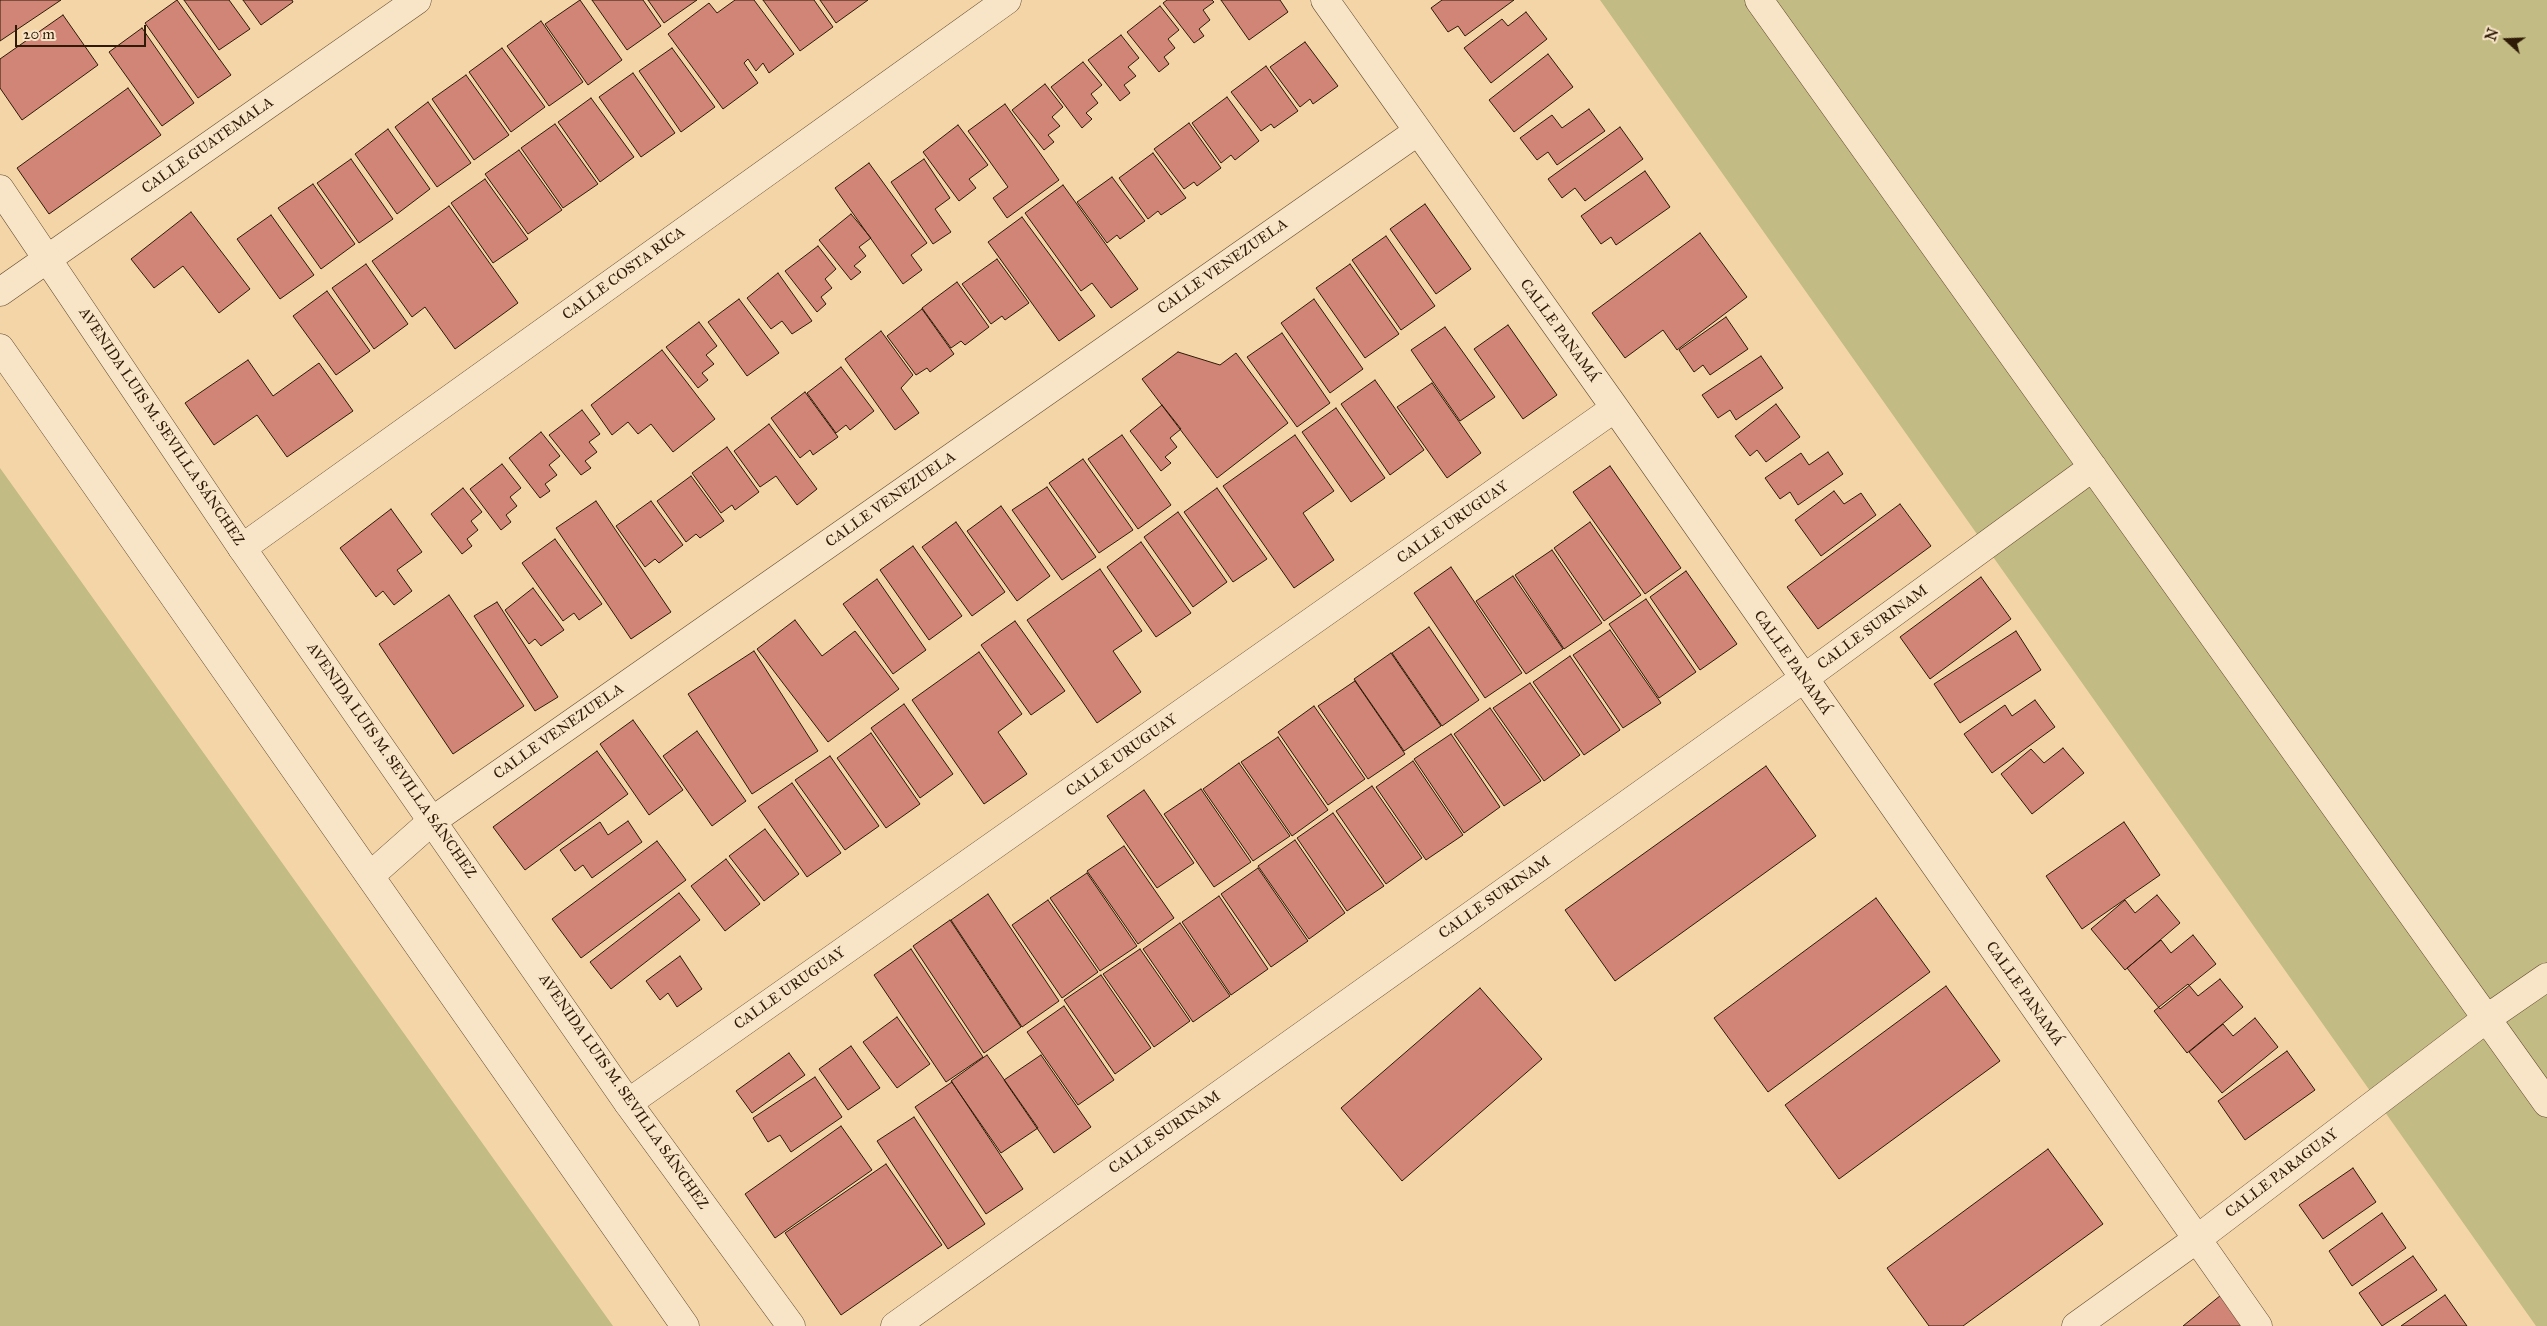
<!DOCTYPE html>
<html>
<head>
<meta charset="utf-8">
<style>
	body { margin:0 }
	#map { position:relative; width:2547px; height:1326px; overflow:hidden; background:#f4d5a8; font-family:"IM FELL Great Primer",serif }
	canvas { display:block }
	.north { position:absolute; left:2482px; top:15px; width:50px; height:50px; -webkit-text-stroke:4px #f8e4c6; paint-order:stroke; rotate:290deg; font-size:14px; font-weight:700; line-height:20px; text-align:center; color:#2e1a06 }
	.north::after { content:''; display:block; margin:auto; width:18px; height:22px; background:#2e1a06; clip-path:polygon(50% 0,100% 100%,50% 72%,0 100%) }
	.scale { position:absolute; left:15px; top:25px; width:131px; height:22px; box-sizing:border-box; border:2px solid #2e1a06; border-top:0; padding-left:6px; font-size:15px; line-height:18px; white-space:nowrap; color:#2e1a06; -webkit-text-stroke:4px #f8e4c6; paint-order:stroke }
</style>
</head>
<body>
<div id="map">
<canvas width="2547" height="1326"></canvas>
<div class="north">N</div>
<div class="scale">20 m</div>
</div>
<script>
const context = document.querySelector('canvas').getContext('2d');
context.lineJoin = 'round';
function fill(path, color) { context.fillStyle = color; context.fill(path, 'evenodd'); }
const toPath = rows => new Path2D(rows.map(r => 'M' + r).join(''));
function strokePath(path, color, width, dash) { context.strokeStyle = color; context.lineWidth = width; context.lineCap = dash ? 'butt' : 'round'; context.setLineDash(dash || []); context.stroke(path); }
function write(font, color, halo, rows, align = 'center') {
  context.font = font + ' "IM FELL Great Primer",serif'; context.lineWidth = 5; context.setLineDash([]); context.textBaseline = 'middle'; context.strokeStyle = halo; context.fillStyle = color; for (const [text, x, y, turn = 0] of rows) {
    context.save(); context.translate(x, y); context.rotate((+turn || 0) * Math.PI / 180); context.textAlign = isNaN(turn) ? turn : align; if (halo) context.strokeText(text, 0, 0); context.fillText(text, 0, 0); context.restore();
  }
}
fill(toPath([
	[1600,0,2547,0,2547,1326,2536,1326],
	[0,468,613,1326,0,1326]
]), '#c2bb83');
const building = toPath([
	[0,0,61,0,0,41,0,0],
	[177,0,231,75,198,98,145,23,177,0],
	[184,0,229,0,250,29,219,50,184,0],
	[243,0,292,0,293,2,261,25,243,0],
	[580,0,622,60,588,85,545,24,580,0],
	[592,0,643,0,661,26,627,50,592,0],
	[648,0,697,0,664,23,648,0],
	[735,0,754,0,794,54,769,73,763,63,756,71,748,59,744,63,758,83,723,109,668,34,709,3,717,13,735,0],
	[763,0,814,0,833,27,800,51,763,0],
	[820,0,868,0,836,23,820,0],
	[1167,0,1212,0,1214,2,1203,10,1210,20,1199,29,1204,36,1194,43,1163,3,1167,0],
	[1221,0,1280,0,1288,12,1249,40,1221,0],
	[1442,0,1514,0,1465,36,1458,26,1448,32,1431,8,1442,0],
	[1160,6,1179,30,1168,39,1175,48,1164,57,1169,64,1159,72,1127,32,1160,6],
	[1526,12,1547,39,1491,83,1464,48,1502,19,1508,26,1526,12],
	[63,15,98,65,22,120,0,88,0,59,63,15],
	[541,21,583,82,549,106,507,46,541,21],
	[142,28,194,103,162,126,109,52,142,28],
	[1121,35,1139,58,1128,67,1136,76,1124,85,1130,93,1120,101,1088,60,1121,35],
	[1305,42,1338,86,1313,104,1310,99,1300,107,1270,67,1305,42],
	[502,48,545,107,511,132,469,72,502,48],
	[672,48,715,107,681,132,639,71,672,48],
	[1548,54,1573,87,1514,132,1489,100,1548,54],
	[1083,62,1102,85,1091,94,1098,103,1086,113,1092,119,1082,128,1051,87,1083,62],
	[1266,66,1298,111,1274,128,1271,124,1261,131,1231,92,1266,66],
	[633,73,675,133,641,157,599,97,633,73],
	[466,75,509,135,474,160,432,99,466,75],
	[1045,84,1063,107,1052,117,1060,126,1048,135,1054,142,1044,150,1012,110,1045,84],
	[128,88,161,135,49,214,17,168,128,88],
	[1227,97,1259,141,1235,160,1231,155,1221,163,1192,123,1227,97],
	[591,98,634,157,600,182,558,122,591,98],
	[428,102,471,163,437,187,395,127,428,102],
	[1005,104,1059,180,1007,218,993,198,1008,187,968,131,1005,104],
	[1589,109,1605,131,1557,165,1548,152,1537,160,1520,138,1552,115,1562,128,1589,109],
	[1189,123,1221,168,1197,186,1194,182,1184,189,1154,149,1189,123],
	[555,124,598,184,563,208,521,148,555,124],
	[958,125,988,165,969,179,976,188,959,201,923,152,958,125],
	[1620,127,1643,159,1585,201,1575,188,1562,198,1548,179,1620,127],
	[388,129,430,189,397,214,355,154,388,129],
	[519,150,562,210,528,234,485,174,519,150],
	[1153,153,1186,198,1161,215,1158,211,1148,219,1119,178,1153,153],
	[351,159,393,219,359,243,317,183,351,159],
	[924,159,950,198,935,209,951,232,933,244,891,182,924,159],
	[869,163,927,243,911,255,922,270,903,284,835,188,869,163],
	[1645,171,1670,207,1616,245,1611,237,1601,244,1581,216,1645,171],
	[1112,177,1145,221,1120,239,1117,235,1107,243,1077,202,1112,177],
	[485,179,528,239,493,263,451,203,485,179],
	[313,184,355,244,321,269,278,208,313,184],
	[1063,185,1138,289,1111,308,1092,283,1081,291,1025,213,1063,185],
	[1425,204,1471,269,1436,294,1390,229,1425,204],
	[449,206,518,303,455,349,425,307,412,317,372,261,449,206],
	[191,212,250,289,219,313,183,266,154,288,131,259,191,212],
	[851,214,871,238,859,247,866,256,854,266,861,272,851,280,819,240,851,214],
	[271,215,314,275,280,299,237,239,271,215],
	[1022,217,1095,316,1059,341,988,242,1022,217],
	[1700,233,1747,297,1677,350,1663,330,1625,358,1592,313,1700,233],
	[1386,236,1435,306,1401,330,1352,260,1386,236],
	[818,246,836,269,825,279,832,288,821,297,826,304,817,312,785,271,818,246],
	[997,259,1029,303,1005,320,1002,316,991,324,962,284,997,259],
	[366,264,408,324,374,349,332,288,366,264],
	[1350,264,1399,334,1365,358,1316,288,1350,264],
	[778,273,812,321,792,334,782,321,771,329,747,298,778,273],
	[957,282,989,327,965,345,961,341,951,348,922,308,957,282],
	[327,291,370,351,336,375,293,316,327,291],
	[739,299,779,353,747,376,708,322,739,299],
	[1314,299,1363,369,1330,393,1281,323,1314,299],
	[922,309,954,354,930,372,927,368,916,375,887,336,922,309],
	[1726,317,1748,349,1710,375,1703,365,1694,372,1679,350,1726,317],
	[699,322,717,346,706,355,714,364,702,373,708,380,698,388,666,347,699,322],
	[1508,325,1557,395,1523,419,1474,349,1508,325],
	[1445,327,1495,397,1460,421,1411,350,1445,327],
	[881,331,913,375,901,388,919,413,895,430,845,359,881,331],
	[1282,333,1330,403,1297,427,1247,357,1282,333],
	[662,350,715,419,673,452,651,424,638,434,628,422,612,435,591,405,662,350],
	[1178,352,1220,365,1236,353,1288,423,1217,478,1142,379,1178,352],
	[1761,356,1783,388,1736,420,1730,410,1718,418,1702,395,1761,356],
	[248,360,273,396,319,363,353,411,287,457,257,415,214,445,185,403,248,360],
	[841,367,874,411,850,430,846,425,836,433,807,393,841,367],
	[1375,380,1424,450,1390,475,1341,404,1375,380],
	[1432,383,1481,453,1447,478,1397,407,1432,383],
	[805,392,838,437,813,455,810,450,800,458,771,418,805,392],
	[1776,404,1800,437,1766,462,1757,450,1750,456,1735,436,1776,404],
	[1162,405,1181,429,1170,438,1177,447,1165,457,1171,463,1161,471,1130,431,1162,405],
	[1336,408,1385,478,1351,502,1302,432,1336,408],
	[582,410,600,434,589,442,597,452,585,461,591,468,581,475,549,435,582,410],
	[769,424,817,489,797,505,776,476,760,487,734,451,769,424],
	[541,432,560,456,549,465,557,475,545,484,550,491,540,498,509,458,541,432],
	[1122,435,1171,505,1138,529,1088,459,1122,435],
	[1295,435,1334,491,1303,513,1334,560,1294,588,1223,486,1295,435],
	[727,447,759,492,735,510,732,505,721,513,692,473,727,447],
	[1828,452,1843,474,1798,505,1790,492,1780,499,1765,478,1801,453,1809,465,1828,452],
	[1083,459,1133,530,1099,553,1049,483,1083,459],
	[502,464,521,488,510,497,517,506,506,515,511,522,501,530,470,489,502,464],
	[1610,466,1681,568,1645,594,1573,492,1610,466],
	[691,476,724,521,700,538,696,534,686,542,657,501,691,476],
	[1047,487,1096,557,1062,580,1012,510,1047,487],
	[463,488,482,512,471,521,478,530,467,539,472,546,462,554,431,514,463,488],
	[1217,488,1267,559,1233,582,1184,512,1217,488],
	[1834,491,1844,504,1861,493,1876,515,1821,556,1795,520,1834,491],
	[596,501,671,612,631,639,556,528,596,501],
	[651,501,683,545,659,563,655,559,645,567,616,526,651,501],
	[1900,504,1931,546,1818,629,1787,587,1900,504],
	[1001,506,1050,576,1017,601,967,531,1001,506],
	[391,509,422,552,397,570,412,591,394,605,383,591,376,597,340,548,391,509],
	[1178,512,1227,582,1193,607,1144,537,1178,512],
	[956,522,1005,592,972,616,922,547,956,522],
	[1590,522,1641,595,1604,621,1554,548,1590,522],
	[555,539,602,604,579,620,574,613,563,621,522,563,555,539],
	[1141,542,1191,613,1156,637,1107,567,1141,542],
	[913,546,962,616,929,640,880,570,913,546],
	[1552,550,1602,623,1564,649,1515,575,1552,550],
	[1451,567,1522,673,1485,698,1414,593,1451,567],
	[1100,569,1142,631,1113,651,1141,692,1097,723,1027,620,1100,569],
	[1686,571,1737,644,1700,670,1650,597,1686,571],
	[1513,576,1563,649,1526,674,1476,601,1513,576],
	[1981,577,2011,619,1930,679,1900,637,1981,577],
	[877,579,926,650,893,674,843,604,877,579],
	[533,588,564,630,541,646,535,639,529,644,505,610,533,588],
	[449,595,524,706,453,754,379,644,449,595],
	[1646,599,1696,672,1659,698,1609,624,1646,599],
	[497,602,558,697,535,711,474,616,497,602],
	[795,620,822,656,855,631,899,689,828,742,757,649,795,620],
	[1015,621,1065,691,1031,715,981,645,1015,621],
	[1429,627,1479,700,1442,726,1392,653,1429,627],
	[1610,630,1661,703,1623,728,1573,655,1610,630],
	[2016,631,2041,670,1960,723,1934,684,2016,631],
	[754,651,818,751,752,794,688,694,754,651],
	[979,652,1022,714,998,732,1027,774,984,804,912,700,979,652],
	[1391,653,1441,726,1404,751,1354,679,1391,653],
	[1570,656,1620,730,1584,755,1533,682,1570,656],
	[1355,681,1405,754,1368,779,1318,706,1355,681],
	[1530,683,1580,755,1544,781,1493,708,1530,683],
	[2035,700,2055,727,1992,773,1964,734,2005,705,2012,716,2035,700],
	[904,704,953,774,920,798,871,728,904,704],
	[1314,706,1365,779,1328,805,1278,732,1314,706],
	[1490,708,1541,781,1504,806,1454,734,1490,708],
	[633,720,683,790,649,815,600,744,633,720],
	[697,731,746,801,712,826,663,756,697,731],
	[871,733,920,804,886,828,837,758,871,733],
	[1451,734,1500,807,1464,833,1414,759,1451,734],
	[1278,737,1328,810,1292,836,1241,762,1278,737],
	[2063,748,2084,773,2032,814,2001,774,2031,749,2044,763,2063,748],
	[597,751,628,794,525,870,493,827,597,751],
	[830,756,879,826,845,850,795,780,830,756],
	[1413,761,1463,835,1426,860,1376,787,1413,761],
	[1239,763,1290,836,1253,861,1203,789,1239,763],
	[1766,766,1816,836,1615,981,1565,910,1766,766],
	[792,783,841,853,807,877,758,807,792,783],
	[1372,786,1422,858,1386,884,1336,811,1372,786],
	[1201,789,1251,862,1214,887,1164,814,1201,789],
	[1144,790,1194,863,1157,888,1107,816,1144,790],
	[1333,813,1384,886,1347,911,1297,838,1333,813],
	[628,821,642,842,592,878,583,865,575,871,560,850,600,822,608,835,628,821],
	[2124,822,2160,875,2082,929,2046,876,2124,822],
	[765,829,799,874,764,901,729,856,765,829],
	[1295,840,1345,913,1309,939,1258,866,1295,840],
	[657,841,686,880,581,958,552,919,657,841],
	[1124,846,1174,918,1138,944,1087,871,1124,846],
	[726,859,760,904,725,931,691,886,726,859],
	[1258,868,1308,941,1271,967,1221,894,1258,868],
	[1087,873,1137,946,1100,971,1050,898,1087,873],
	[679,893,700,920,611,989,590,962,679,893],
	[988,894,1059,1001,1022,1027,951,920,988,894],
	[2157,895,2180,923,2125,970,2091,929,2125,900,2135,913,2157,895],
	[1219,896,1268,969,1231,995,1182,922,1219,896],
	[1876,898,1930,972,1768,1092,1714,1018,1876,898],
	[1048,900,1098,972,1062,998,1012,925,1048,900],
	[950,920,1021,1027,984,1053,913,946,950,920],
	[1180,923,1230,996,1193,1022,1143,949,1180,923],
	[2193,935,2216,964,2160,1009,2127,968,2161,940,2171,953,2193,935],
	[911,949,983,1057,946,1082,874,975,911,949],
	[1140,949,1190,1021,1154,1047,1103,974,1140,949],
	[680,956,702,989,677,1007,668,993,660,1000,646,981,680,956],
	[1101,975,1151,1048,1115,1074,1064,1000,1101,975],
	[2220,979,2243,1007,2187,1053,2154,1011,2188,984,2198,996,2220,979],
	[1946,986,2000,1061,1839,1179,1785,1105,1946,986],
	[1480,988,1542,1059,1402,1181,1341,1108,1480,988],
	[1064,1006,1114,1080,1078,1105,1027,1032,1064,1006],
	[897,1017,930,1064,897,1088,863,1042,897,1017],
	[2255,1018,2278,1047,2222,1093,2189,1052,2223,1024,2233,1036,2255,1018],
	[851,1046,880,1088,848,1110,819,1069,851,1046],
	[2287,1051,2315,1090,2245,1140,2218,1101,2287,1051],
	[789,1053,805,1075,752,1113,736,1091,789,1053],
	[987,1055,1038,1128,1001,1153,951,1081,987,1055],
	[1041,1055,1091,1127,1054,1153,1004,1080,1041,1055],
	[815,1077,842,1117,791,1152,780,1135,768,1142,753,1118,815,1077],
	[952,1082,1023,1189,986,1214,915,1107,952,1082],
	[914,1117,985,1224,948,1249,877,1141,914,1117],
	[841,1126,872,1170,775,1238,745,1194,841,1126],
	[2048,1149,2103,1224,1963,1326,1929,1326,1887,1268,2048,1149],
	[886,1164,942,1245,841,1315,785,1233,886,1164],
	[2353,1168,2376,1202,2323,1239,2299,1205,2353,1168],
	[2382,1213,2406,1248,2352,1286,2329,1251,2382,1213],
	[2413,1256,2437,1290,2382,1326,2359,1293,2413,1256],
	[2226,1291,2249,1326,2183,1326,2226,1291],
	[2445,1295,2467,1326,2401,1326,2445,1295]
]);
fill(building, '#d08577');
strokePath(building, '#2e1a06', 1);
const minor = toPath([
	[1325,0,1615,408,2258,1326],
	[1759,0,2547,1103],
	[0,292,417,0],
	[242,548,1007,0],
	[371,875,432,821,1417,132],
	[628,1103,1615,408],
	[895,1326,1803,679,2093,467],
	[2076,1326,2197,1239,2486,1019,2547,977]
]);
const tertiary = toPath([
	[0,189,242,548,628,1103,791,1326],
	[0,348,685,1326]
]);
strokePath(minor, '#60492e', 29);
strokePath(tertiary, '#60492e', 29);
strokePath(minor, '#f8e4c6', 28);
strokePath(tertiary, '#f8e4c6', 28);
write('15px', '#2e1a06', '#f8e4c6', [
	["CALLE GUATEMALA",208,146,-35],
	["CALLE VENEZUELA",1223,267,-35],
	["CALLE COSTA RICA",624,274,-36],
	["CALLE PANAMÁ",1559,331,54],
	["AVENIDA LUIS M. SEVILLA SÁNCHEZ",161,427,56],
	["CALLE VENEZUELA",891,500,-35],
	["CALLE URUGUAY",1453,523,-35],
	["CALLE SURINAM",1873,628,-36],
	["CALLE PANAMÁ",1792,663,55],
	["CALLE VENEZUELA",559,732,-35],
	["CALLE URUGUAY",1122,756,-35],
	["AVENIDA LUIS M. SEVILLA SÁNCHEZ",391,761,55],
	["CALLE SURINAM",1495,898,-35],
	["CALLE URUGUAY",790,989,-35],
	["CALLE PANAMÁ",2024,994,55],
	["AVENIDA LUIS M. SEVILLA SÁNCHEZ",623,1092,55],
	["CALLE SURINAM",1165,1133,-35],
	["CALLE PARAGUAY",2282,1174,-37]
]);
</script>
</body>
</html>
